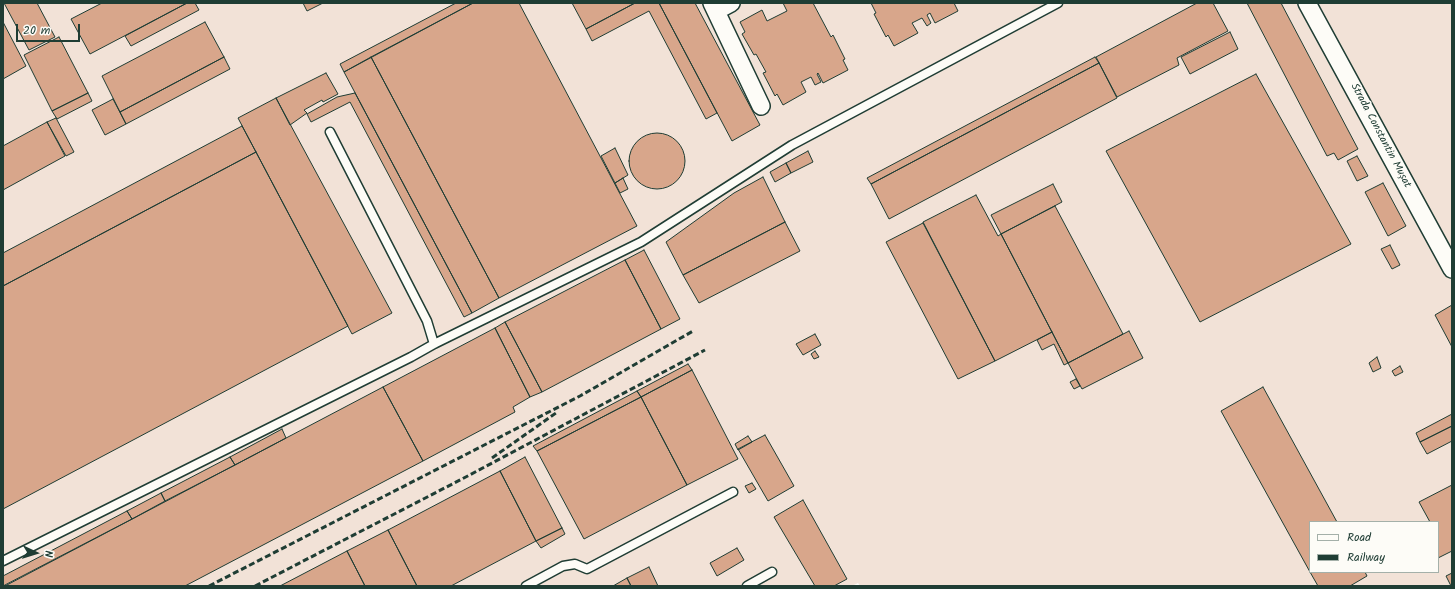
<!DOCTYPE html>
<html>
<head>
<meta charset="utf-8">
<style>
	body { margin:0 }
	#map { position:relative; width:1455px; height:589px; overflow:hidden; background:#fdfcf7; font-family:Kalam,sans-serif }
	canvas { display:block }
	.frame { position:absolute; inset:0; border:4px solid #1f3d34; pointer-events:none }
	.legend { position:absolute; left:1309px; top:521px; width:130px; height:52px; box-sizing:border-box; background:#fdfcf7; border:1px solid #a4b0a9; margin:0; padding:5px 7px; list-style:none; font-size:12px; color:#1f3d34 }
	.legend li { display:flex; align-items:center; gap:8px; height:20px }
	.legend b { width:20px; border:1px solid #a4b0a9 }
	.north { position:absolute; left:16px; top:533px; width:40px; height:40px; -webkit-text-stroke:3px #fdfcf7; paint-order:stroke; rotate:94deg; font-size:11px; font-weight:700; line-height:16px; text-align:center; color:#1f3d34 }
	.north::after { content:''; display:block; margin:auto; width:14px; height:18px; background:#1f3d34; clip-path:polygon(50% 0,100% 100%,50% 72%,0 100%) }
	.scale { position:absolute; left:16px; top:24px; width:64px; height:18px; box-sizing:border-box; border:2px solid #1f3d34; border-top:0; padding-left:5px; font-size:12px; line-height:14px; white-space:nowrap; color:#1f3d34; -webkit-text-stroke:3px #fdfcf7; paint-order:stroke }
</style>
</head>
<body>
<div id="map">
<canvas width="1455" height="589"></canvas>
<div class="frame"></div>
<ul class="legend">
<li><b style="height:5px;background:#fdfcf7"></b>Road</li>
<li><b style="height:5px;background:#1f3d34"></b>Railway</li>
</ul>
<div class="north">N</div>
<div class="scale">20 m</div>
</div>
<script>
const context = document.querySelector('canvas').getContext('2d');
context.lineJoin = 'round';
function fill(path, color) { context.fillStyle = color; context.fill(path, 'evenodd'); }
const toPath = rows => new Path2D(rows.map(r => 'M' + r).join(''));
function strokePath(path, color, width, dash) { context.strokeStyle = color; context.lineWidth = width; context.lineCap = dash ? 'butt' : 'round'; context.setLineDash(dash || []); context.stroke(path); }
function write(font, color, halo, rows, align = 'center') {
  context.font = font + ' Kalam,sans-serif'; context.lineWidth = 3; context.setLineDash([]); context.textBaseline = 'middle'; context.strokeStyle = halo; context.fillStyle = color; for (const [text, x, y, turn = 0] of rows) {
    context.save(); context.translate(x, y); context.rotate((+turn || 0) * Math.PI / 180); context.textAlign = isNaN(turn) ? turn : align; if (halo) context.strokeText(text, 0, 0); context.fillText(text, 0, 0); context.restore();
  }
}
fill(toPath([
	[3,3,1452,3,1452,586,860,586,858,583,852,586,3,586],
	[1310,522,1438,522,1438,572,1310,572]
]), '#f2e2d7');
const building = toPath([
	[4,3,37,3,55,37,29,50,4,3],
	[102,3,187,3,90,54,71,19,102,3],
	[187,3,195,3,199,10,131,46,125,36,187,3],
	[303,3,323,3,307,11,303,3],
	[456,3,473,3,344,72,340,64,456,3],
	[473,3,519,3,637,226,499,298,371,57,473,3],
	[572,3,635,3,586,29,572,3],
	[635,3,659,3,717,113,706,119,649,11,592,41,586,29,635,3],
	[659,3,695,3,760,125,732,141,659,3],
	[783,3,813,3,831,37,833,35,845,59,843,60,848,70,823,83,818,73,817,74,821,82,815,85,811,77,801,82,806,92,783,105,777,94,775,96,763,73,766,72,756,54,754,55,742,34,745,32,740,22,762,10,767,21,787,11,783,3],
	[871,3,954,3,958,11,935,23,930,13,927,15,931,23,927,26,922,18,912,23,918,33,894,46,888,35,886,37,874,14,876,13,871,3],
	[1197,3,1213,3,1228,31,1177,58,1179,65,1117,97,1096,57,1197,3],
	[1247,3,1281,3,1358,149,1338,160,1334,153,1327,156,1247,3],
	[3,22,26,66,3,79,3,22],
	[205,22,224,57,120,112,102,76,205,22],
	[1230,32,1238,49,1190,74,1181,57,1230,32],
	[59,37,88,93,52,111,24,55,59,37],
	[224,57,230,69,126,124,120,112,224,57],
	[371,57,499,298,472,313,344,72,371,57],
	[1095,57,1099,63,871,184,867,178,1095,57],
	[1099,63,1117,98,889,219,871,184,1099,63],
	[326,73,338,94,323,102,322,100,304,110,307,113,290,125,276,98,326,73],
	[1256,74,1351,244,1200,322,1106,151,1256,74],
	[88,93,92,101,57,119,52,111,88,93],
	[355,93,472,313,464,317,350,102,311,122,307,114,337,97,355,93],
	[276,98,392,313,352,334,238,118,276,98],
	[113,99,126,124,105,135,92,110,113,99],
	[56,118,74,152,66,156,47,122,56,118],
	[47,122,65,156,3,190,3,146,47,122],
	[242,126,256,152,3,286,3,253,242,126],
	'629 161a28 28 0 1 1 56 0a28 28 0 1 1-56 0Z',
	[615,148,628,175,615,183,601,156,615,148],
	[808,151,813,162,791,173,786,163,808,151],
	[256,152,348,326,3,509,3,286,256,152],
	[1357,156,1368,176,1357,181,1347,161,1357,156],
	[786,163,791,173,775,182,770,172,786,163],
	[763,177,785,222,683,275,666,242,734,193,763,177],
	[623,178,628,189,620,193,615,183,623,178],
	[1383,183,1406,226,1388,236,1365,192,1383,183],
	[1053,184,1062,202,1001,234,991,215,1053,184],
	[976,195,998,236,1001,234,1052,332,995,361,923,222,976,195],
	[1055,206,1123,334,1068,363,1001,234,1055,206],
	[785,222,800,251,699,303,683,275,785,222],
	[923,223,995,361,958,379,886,242,923,223],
	[1390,245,1400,265,1392,269,1381,249,1390,245],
	[644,250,680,319,661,329,625,260,644,250],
	[625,260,661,329,542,392,505,322,625,260],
	[1452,305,1452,347,1435,315,1452,305],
	[505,322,542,392,530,397,495,328,505,322],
	[495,328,530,397,513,407,515,412,423,461,383,387,495,328],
	[1129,331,1143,358,1082,389,1068,363,1129,331],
	[1052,332,1068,363,1064,365,1054,344,1042,350,1037,340,1052,332],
	[815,334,821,345,803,355,796,344,815,334],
	[815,351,819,357,814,359,811,354,815,351],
	[1377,357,1381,368,1373,372,1369,363,1377,357],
	[688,364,692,370,641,397,637,391,688,364],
	[1400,366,1403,372,1395,376,1392,371,1400,366],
	[692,370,738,459,687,485,641,397,692,370],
	[1076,379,1080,386,1074,389,1070,382,1076,379],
	[383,387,423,461,185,586,5,586,383,387],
	[1263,387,1337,522,1310,522,1310,572,1221,411,1263,387],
	[637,391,641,397,537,451,533,446,637,391],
	[641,397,687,485,584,539,537,451,641,397],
	[1452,414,1452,426,1420,442,1416,433,1452,414],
	[1452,426,1452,441,1427,454,1420,442,1452,426],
	[282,429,286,438,235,465,230,457,282,429],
	[765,435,794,486,768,501,738,449,765,435],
	[748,436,752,442,738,450,735,444,748,436],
	[230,457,235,465,165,501,161,493,230,457],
	[525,457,562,528,536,541,500,471,525,457],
	[500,471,536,541,451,586,417,586,388,530,500,471],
	[752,483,756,489,749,493,745,486,752,483],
	[1452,485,1452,551,1438,558,1438,522,1430,522,1419,502,1452,485],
	[161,493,165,501,132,519,127,511,161,493],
	[803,500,847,579,834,586,815,586,774,517,803,500],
	[127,511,132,519,3,586,3,576,127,511],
	[562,528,565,534,541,548,536,541,562,528],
	[388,530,417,586,365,586,347,551,388,530],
	[737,548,744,560,717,576,710,563,737,548],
	[347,551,365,586,280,586,347,551],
	[649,567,658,586,631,586,627,578,649,567],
	[1310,572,1365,572,1367,576,1350,586,1318,586,1310,572],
	[1452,573,1452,586,1451,586,1446,576,1452,573],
	[627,578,631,586,613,586,627,578]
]);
fill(building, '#d8a68b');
strokePath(building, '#1f3d34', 1);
const service = toPath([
	[330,132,427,321,434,344],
	[3,561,411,357,434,344,641,242,792,145,1058,3],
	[526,586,563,566,575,564,587,569,733,492],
	[747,586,772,572]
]);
const minor = toPath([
	[712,3,761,106],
	[1307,3,1452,269],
	[716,11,731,3]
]);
strokePath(service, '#1f3d34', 11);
strokePath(minor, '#1f3d34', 20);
strokePath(service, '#fdfcf7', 8);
strokePath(minor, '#fdfcf7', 17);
strokePath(toPath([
	[492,458,556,413],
	[209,586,580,396,693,331],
	[255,586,462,479,705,350]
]), '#1f3d34', 3, [6, 3]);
write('11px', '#1f3d34', '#fdfcf7', [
	["Strada Constantin Mușat",1380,136,62]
]);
</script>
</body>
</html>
